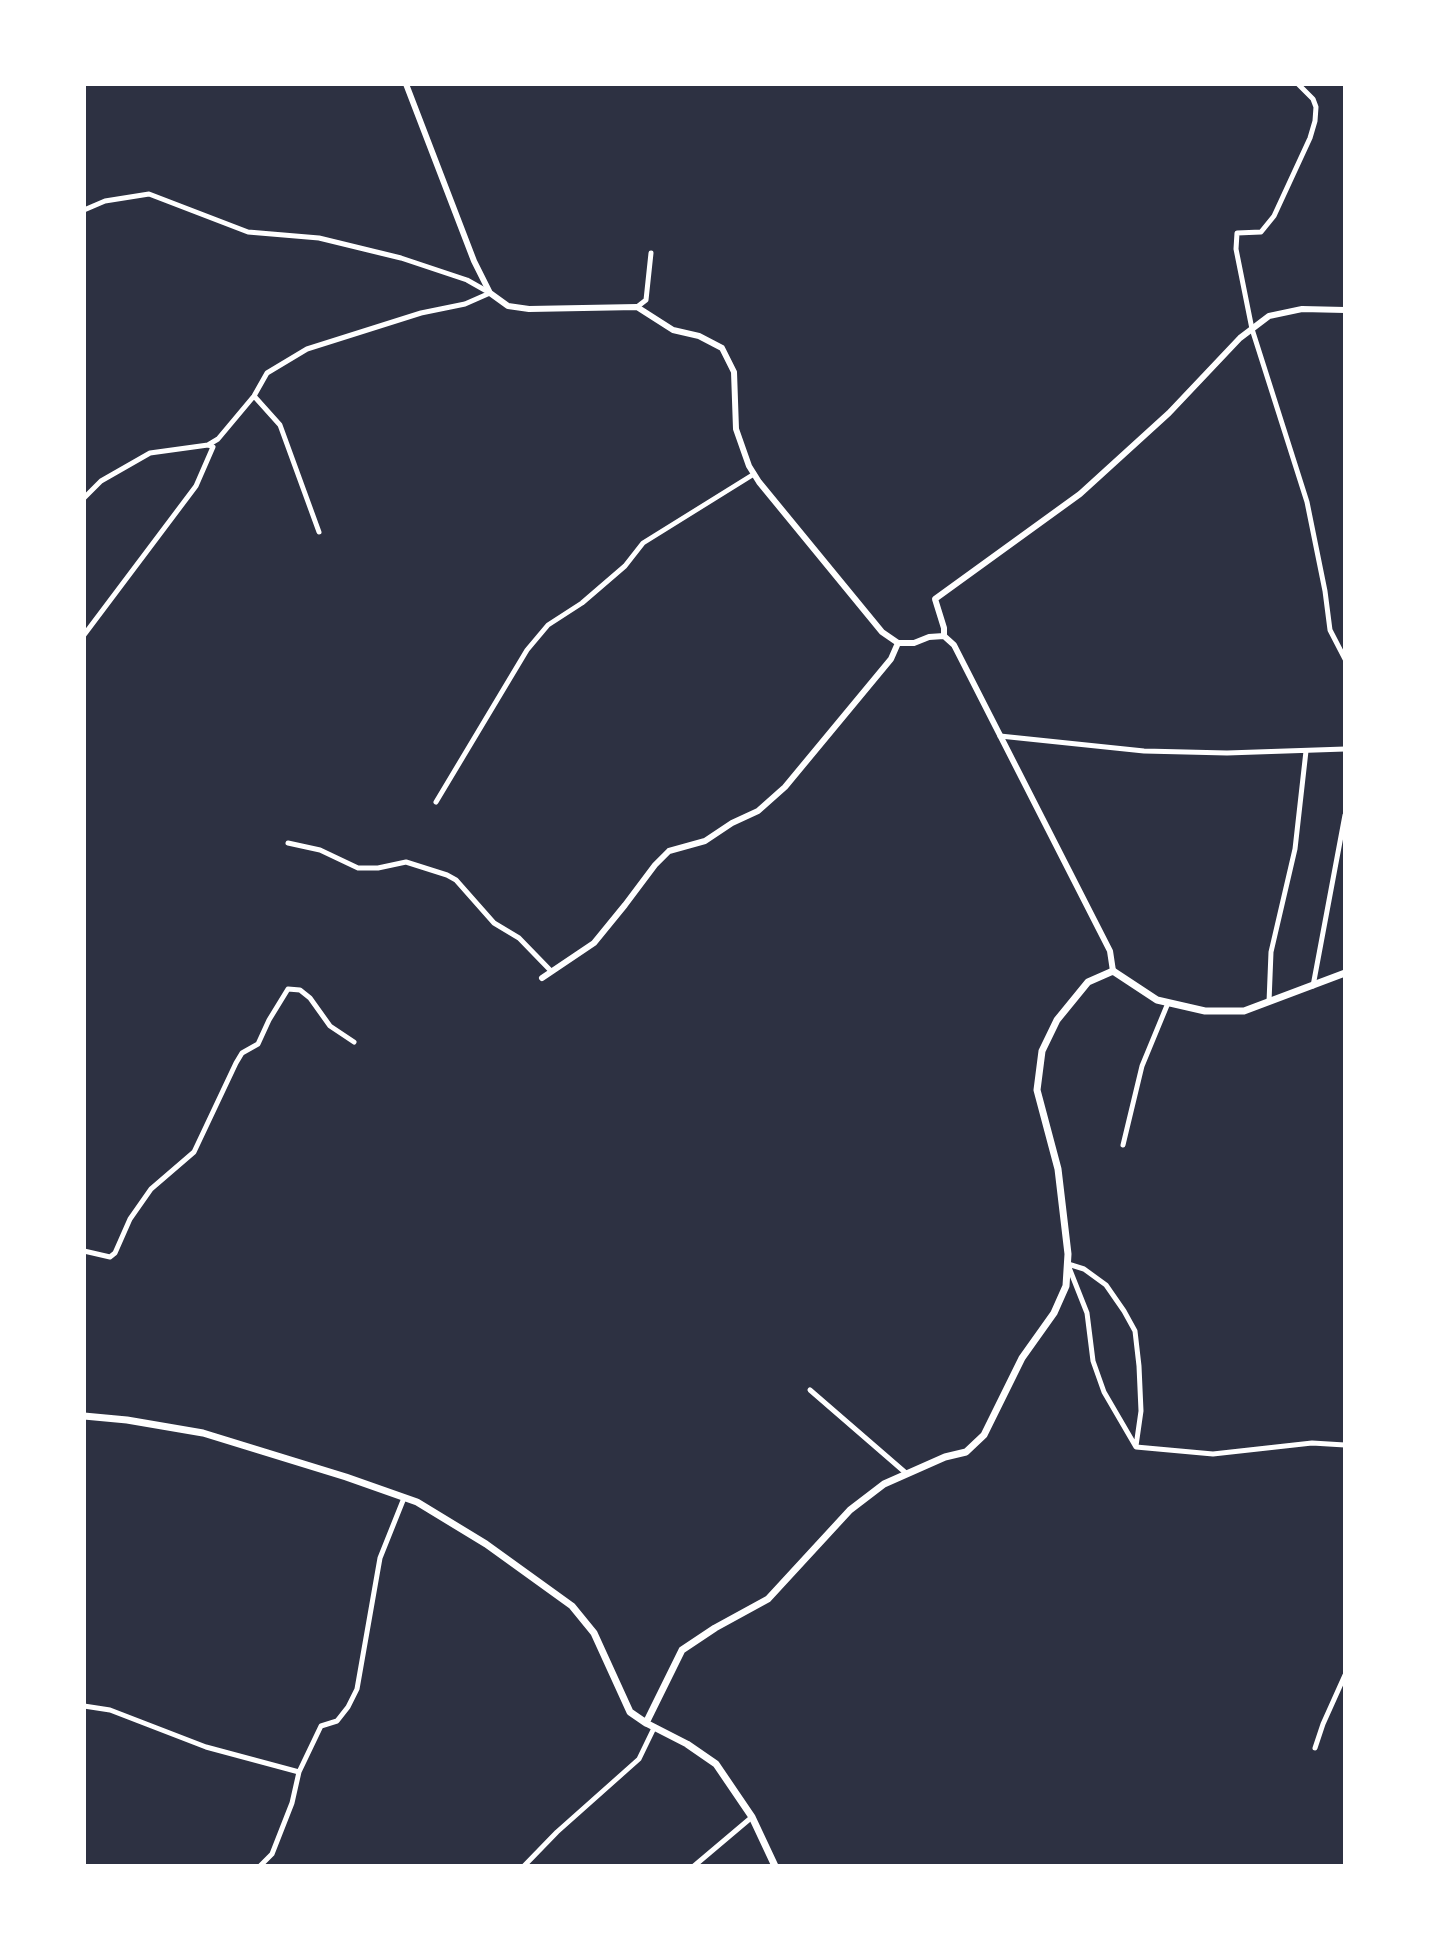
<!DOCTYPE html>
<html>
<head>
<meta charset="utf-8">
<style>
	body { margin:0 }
	#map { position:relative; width:1429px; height:1950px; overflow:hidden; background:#2d3142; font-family:Lora,serif }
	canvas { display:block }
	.frame { position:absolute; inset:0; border:86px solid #fff; pointer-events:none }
</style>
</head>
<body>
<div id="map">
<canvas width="1429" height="1950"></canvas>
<div class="frame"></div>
</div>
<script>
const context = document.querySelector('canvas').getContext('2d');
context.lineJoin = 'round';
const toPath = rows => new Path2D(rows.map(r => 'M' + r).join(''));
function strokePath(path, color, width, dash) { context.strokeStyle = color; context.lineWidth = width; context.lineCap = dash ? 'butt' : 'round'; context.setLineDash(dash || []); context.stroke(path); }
strokePath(toPath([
	[1298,84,1313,99,1316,107,1315,121,1310,138,1274,216,1261,232,1237,233,1236,249,1252,329,1307,502,1325,591,1330,630,1345,659],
	[84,210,105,201,149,194,248,232,319,238,401,258,467,280,490,293,465,304,421,313,307,349,267,373,254,396,218,439,208,445,150,453,101,481,84,498],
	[637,307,646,300,651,253],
	[254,396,280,425,319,532],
	[84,635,196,486,213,447,208,445],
	[1000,736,1144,751,1227,753,1345,749],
	[436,802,527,650,548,625,582,603,625,566,643,543,754,474],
	[288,843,320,850,358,868,378,868,406,862,447,875,456,880,494,923,519,938,551,971],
	[1313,986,1345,815],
	[1269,1002,1271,952,1295,849,1306,751],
	[1123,1145,1142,1066,1168,1003],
	[84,1251,110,1257,115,1253,130,1219,151,1189,194,1152,236,1063,242,1053,258,1044,269,1020,288,989,300,990,310,998,330,1026,354,1042],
	[1068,1264,1084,1269,1106,1285,1124,1311,1135,1331,1139,1366,1141,1411,1136,1446],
	[1068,1265,1087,1313,1093,1361,1104,1392,1136,1447,1213,1454,1312,1443,1345,1445],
	[810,1390,907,1474],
	[84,1706,110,1710,206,1747,299,1772],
	[1315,1748,1323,1724,1345,1675],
	[260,1866,272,1854,292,1803,299,1772,321,1726,337,1721,348,1707,357,1689,380,1558,404,1498],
	[524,1866,557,1832,639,1759,654,1728],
	[694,1866,752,1817]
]), '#fff', 5);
strokePath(toPath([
	[406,84,474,261,490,293,508,306,529,309,637,307,673,330,699,336,722,348,734,372,736,429,749,466,759,482,882,632,898,643,914,643,929,637,944,636,954,645,1110,951,1113,971],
	[944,636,944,628,935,599,1080,494,1169,413,1240,338,1269,316,1302,309,1345,310],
	[542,978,594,943,625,905,655,865,669,851,705,841,732,823,758,811,785,787,891,659,898,643]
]), '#fff', 6);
strokePath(toPath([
	[84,1416,127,1420,203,1433,346,1477,417,1502,486,1544,572,1606,594,1633,630,1712,646,1723,687,1744,716,1764,752,1817,775,1866],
	[646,1723,682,1650,715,1628,768,1599,850,1510,884,1484,945,1457,966,1452,984,1435,1022,1358,1054,1313,1066,1286,1068,1254,1058,1169,1037,1090,1042,1051,1057,1020,1088,982,1113,971,1157,1000,1205,1011,1244,1011,1345,973]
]), '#fff', 7);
</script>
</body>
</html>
